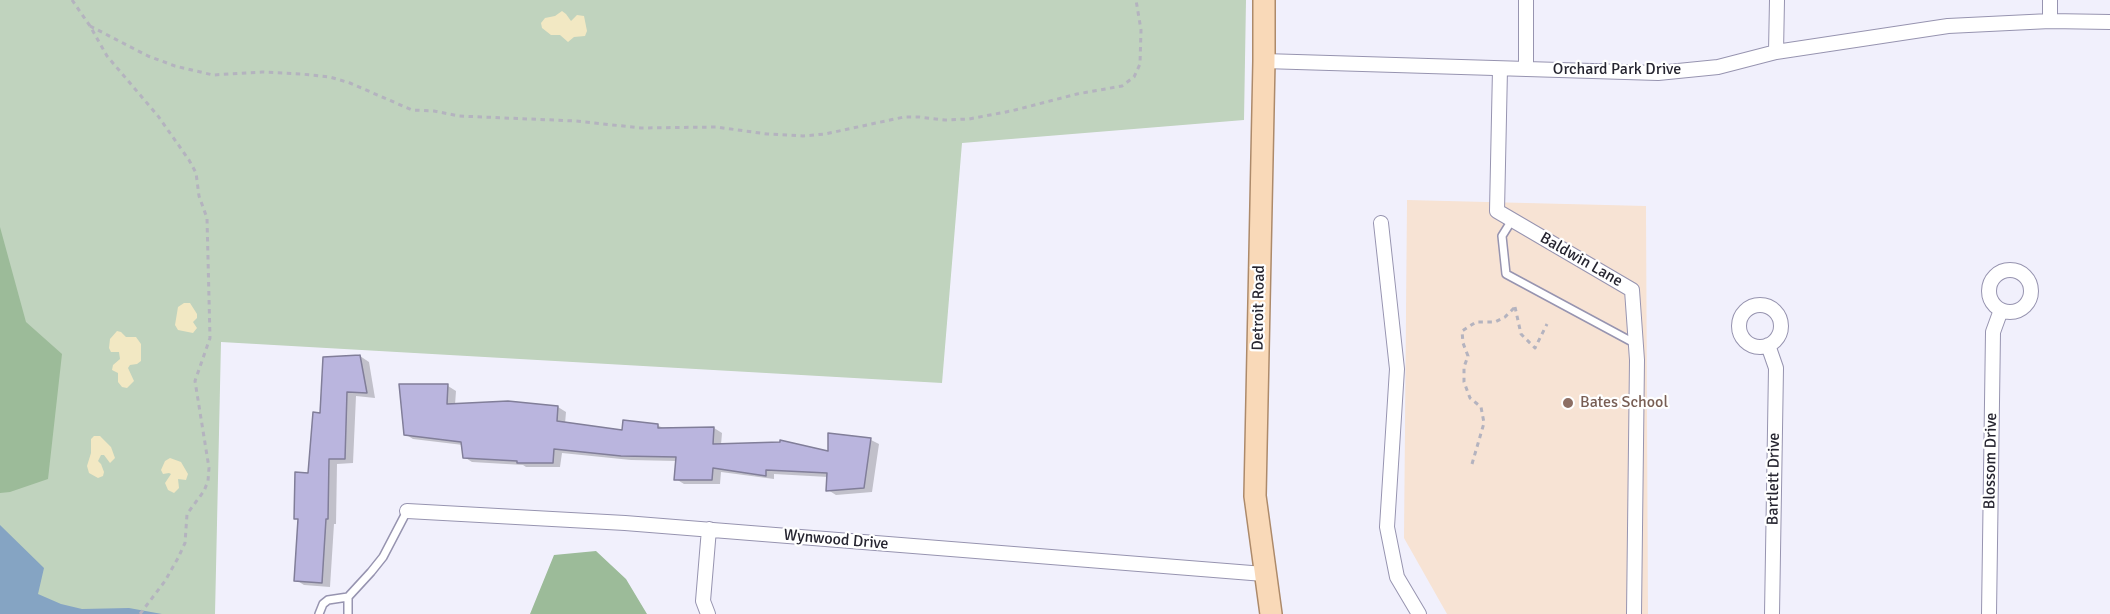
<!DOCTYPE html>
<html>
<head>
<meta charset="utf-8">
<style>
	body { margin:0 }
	canvas { display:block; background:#f1f0fc }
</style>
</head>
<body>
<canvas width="2110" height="614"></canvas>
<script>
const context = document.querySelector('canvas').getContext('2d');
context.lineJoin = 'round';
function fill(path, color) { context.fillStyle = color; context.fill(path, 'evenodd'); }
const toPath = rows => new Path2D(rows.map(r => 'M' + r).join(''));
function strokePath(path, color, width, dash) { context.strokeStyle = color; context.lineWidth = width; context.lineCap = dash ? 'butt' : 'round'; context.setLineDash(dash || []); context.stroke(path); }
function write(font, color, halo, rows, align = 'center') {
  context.font = font + ' Signika,sans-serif'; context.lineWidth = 4.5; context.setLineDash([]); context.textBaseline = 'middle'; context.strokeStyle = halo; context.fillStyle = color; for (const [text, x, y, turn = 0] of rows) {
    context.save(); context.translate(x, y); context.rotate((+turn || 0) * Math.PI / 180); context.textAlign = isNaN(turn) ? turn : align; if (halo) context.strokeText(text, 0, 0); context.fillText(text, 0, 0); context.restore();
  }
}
fill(toPath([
	[1407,200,1646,206,1648,614,1447,614,1404,538]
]), '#f7e3d4');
fill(toPath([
	[0,0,1246,0,1244,120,962,143,942,383,221,342,215,614,0,614]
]), '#c0d3be');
fill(toPath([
	[0,227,26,322,62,354,48,479,10,492,0,493],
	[596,551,626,579,647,614,530,614,554,555]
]), '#9cbb99');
fill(toPath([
	[562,11,566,14,571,21,577,15,584,16,587,31,585,36,574,37,568,42,560,35,551,35,542,28,541,23,545,18,555,16],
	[184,303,190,303,197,314,197,318,193,322,197,328,193,333,178,330,175,325,178,307],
	[117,331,121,332,126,337,136,337,141,344,141,361,137,364,130,365,128,368,134,381,127,388,122,387,118,382,118,373,112,370,113,365,120,359,119,352,111,352,109,348,110,339],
	[94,436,100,436,111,447,115,458,110,463,104,455,101,455,98,461,101,464,104,472,103,476,98,478,89,473,87,466,91,453,91,439],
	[170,458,181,462,188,474,186,480,178,479,179,488,174,493,168,490,165,483,171,474,169,473,163,474,161,470,165,461]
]), '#f2e8c3');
fill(toPath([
	[0,525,44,568,38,594,61,604,82,609,129,608,162,614,0,614]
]), '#85a4c3');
fill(toPath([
	[360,356,369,362,375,398,356,396,353,463,337,464,336,524,334,524,330,587,304,585,296,580,300,520,296,518,310,474,322,414],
	[448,386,456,391,455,405,558,407,566,412,565,424,623,432,657,425,665,429,714,428,722,433,721,445,829,453,871,440,879,444,872,492,836,495,828,490,828,477,774,474,774,479,721,472,720,484,684,484,676,479,677,461,631,460,562,453,560,467,526,467,523,465,472,462,464,457,463,445,413,439,405,434]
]), '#0003');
const building = toPath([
	[360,355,367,393,347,392,345,459,329,459,328,519,326,519,322,583,294,581,298,519,294,519,295,472,308,473,313,412,320,413,323,357,360,355],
	[399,384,448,384,447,404,508,401,558,406,557,421,622,430,623,420,658,424,658,428,714,427,713,444,780,442,780,440,828,451,828,433,871,438,864,488,826,491,827,473,766,470,766,476,713,468,712,480,674,480,676,457,621,456,554,449,553,463,517,463,517,461,463,458,461,442,404,435,399,384]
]);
fill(building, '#bab5de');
strokePath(building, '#817e99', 1.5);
const lane = toPath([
	[1512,220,1502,236,1506,274,1636,344],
	[348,597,348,614],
	[319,614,323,604,328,600,348,597,371,572,383,557,407,511]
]);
const street = toPath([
	[2050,21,2050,0],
	[1776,52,1777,0],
	[1264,61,1658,73,1718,67,1776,52,1948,26,2050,21,2110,22],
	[1500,69,1497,211,1632,290,1637,360,1634,614],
	[1526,69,1526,0],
	[1381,223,1397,369,1387,527,1397,577,1419,614],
	'1989 291a21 21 0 1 1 42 0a21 21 0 1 1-42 0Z',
	'1739 326a21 21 0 1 1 42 0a21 21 0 1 1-42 0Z',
	[1768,345,1776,368,1772,614],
	[407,511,625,523,1264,574],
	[708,614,703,601,709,529],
	[1989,614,1993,332,2001,310]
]);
const primary = toPath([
	[1264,0,1264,61,1255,496,1271,614]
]);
strokePath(lane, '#9794b0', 10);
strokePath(street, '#9794b0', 16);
strokePath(primary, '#ad8a6a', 24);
strokePath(toPath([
	[72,0,90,26,107,56,158,116,189,160,196,173,199,196,207,218,210,338,195,381,209,468,208,481,204,491,187,514,185,543,178,558,165,581,140,614],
	[90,26,148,56,175,66,213,75,262,72,301,74,330,77,350,83,412,110,434,111,459,116,576,121,641,128,716,127,767,134,803,136,825,134,904,117,919,117,945,120,969,119,1011,111,1077,94,1122,86,1134,77,1140,64,1141,30,1136,0],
	[1515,307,1521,334,1535,348,1547,324],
	[1472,464,1484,423,1481,407,1470,398,1464,382,1464,367,1468,356,1463,343,1462,331,1476,322,1495,322,1505,317,1515,307]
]), '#b4b3bf', 3, [4.5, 4.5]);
strokePath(lane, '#fff', 7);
strokePath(street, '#fff', 14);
strokePath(primary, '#f9d9b8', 21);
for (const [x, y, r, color] of [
	[1568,403,6,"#8d6e63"]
]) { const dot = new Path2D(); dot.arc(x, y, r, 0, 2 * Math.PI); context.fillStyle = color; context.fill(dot); strokePath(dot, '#fff', 2); }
write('16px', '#262530', '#fff', [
	["Orchard Park Drive",1617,70],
	["Baldwin Lane",1581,260,30],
	["Detroit Road",1259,308,-89],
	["Blossom Drive",1991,461,-89],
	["Bartlett Drive",1774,479,-89],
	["Wynwood Drive",836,540,5]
]);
write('16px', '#785e54', '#fff', [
	["Bates School",1580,403]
], 'left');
</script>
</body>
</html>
